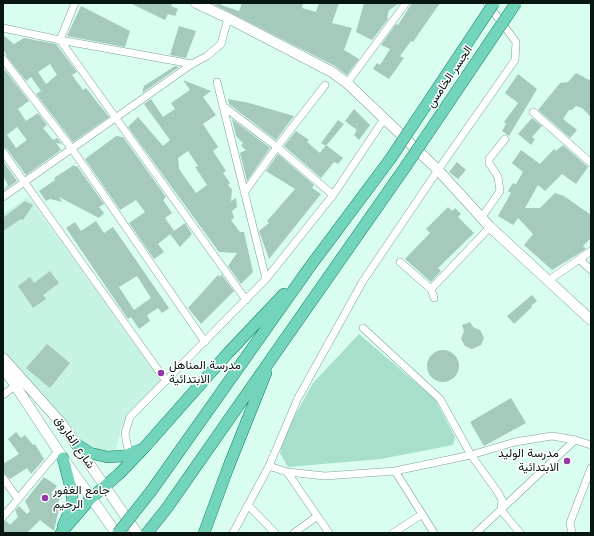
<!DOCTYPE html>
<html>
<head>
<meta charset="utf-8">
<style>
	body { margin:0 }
	#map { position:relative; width:594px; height:536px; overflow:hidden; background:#d9feef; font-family:Jost,sans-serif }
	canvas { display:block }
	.frame { position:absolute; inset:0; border:4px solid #081611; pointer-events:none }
</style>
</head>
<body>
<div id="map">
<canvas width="594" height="536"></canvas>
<div class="frame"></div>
</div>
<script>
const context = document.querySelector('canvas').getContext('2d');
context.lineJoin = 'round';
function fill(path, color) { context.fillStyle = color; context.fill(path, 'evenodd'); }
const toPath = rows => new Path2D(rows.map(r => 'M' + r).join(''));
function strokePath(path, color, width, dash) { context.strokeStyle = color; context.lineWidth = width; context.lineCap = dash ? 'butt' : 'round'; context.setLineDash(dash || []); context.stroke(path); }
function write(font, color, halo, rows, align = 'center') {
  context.font = font + ' Jost,Vazirmatn,sans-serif'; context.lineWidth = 3; context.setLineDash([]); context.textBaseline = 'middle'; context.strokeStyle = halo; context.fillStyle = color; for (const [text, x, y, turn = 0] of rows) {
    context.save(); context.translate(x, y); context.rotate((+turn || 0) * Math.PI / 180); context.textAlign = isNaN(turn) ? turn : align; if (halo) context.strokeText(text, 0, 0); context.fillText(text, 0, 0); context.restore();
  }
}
fill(toPath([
	[26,198,30,199,161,381,122,425,113,461,82,443,3,351,3,214]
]), '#c7f4e2');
fill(toPath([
	[359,334,435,399,455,437,453,445,381,459,288,467,280,453,282,442,288,428,313,383]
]), '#a8dfca');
fill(toPath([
	[130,3,172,3,171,6,178,9,175,16,168,14,165,20],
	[211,3,222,3,221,5,239,11,242,3,303,3,302,8,316,12,319,3,339,3,332,23,352,28,344,50,359,59,347,75,335,66],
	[364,3,400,3,389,10,387,18,388,19,372,40,356,32],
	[412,3,440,3,413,42,411,41,400,56,404,58,389,79,373,69,377,63,380,65,390,49,381,45,396,24,398,25],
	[81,6,130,31,125,47,67,36],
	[179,26,196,31,186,58,170,55],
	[3,35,14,44,24,38,56,44,77,72,72,75,83,90,86,88,109,117,73,142,36,94,41,91,31,77,26,81,7,57,3,49],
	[50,64,57,75,46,84,38,72],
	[175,66,179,67,142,93,144,86],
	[5,70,29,101,18,109,26,121,38,113,47,125,43,128,53,140,57,138,62,144,56,143,61,150,26,175,7,149,3,147,3,72],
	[17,127,27,140,16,148,7,135],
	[576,73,591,81,591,117,582,108,576,106,572,110,569,110,563,119,577,130,570,138,538,110,560,83,568,82],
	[518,74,537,89,509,136,502,131,506,124,504,122,518,103,505,93],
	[183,80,211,91,203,97,216,115,203,124,218,147,213,151,226,171,223,173,230,183,228,185,232,189,231,201,236,198,237,207,232,211,234,218,231,220,240,232,244,232,253,272,241,284,228,266,237,253,219,252,128,127,138,117,163,146,170,140,144,104,151,99,163,117,175,109,171,103,190,90],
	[188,151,198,166,195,167,207,185,196,193,179,169,178,158],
	[228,99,249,103,294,116,276,140,229,104],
	[354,109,370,125,359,140,354,135,357,130,345,121],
	[532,118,542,126,532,137,535,139,531,145,518,134],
	[232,119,270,148,247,181,240,153,246,150,241,146,243,143,236,136],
	[338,120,344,124,326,146,321,143],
	[296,131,309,140,307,142,320,153,326,145,343,158,338,164,334,162,321,178,284,146],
	[116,136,123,137,166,197,163,200,172,213,165,218,174,231,158,244,164,252,154,259,129,223,145,212,136,200,120,210,85,159],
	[563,145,588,167,576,184,562,174,545,191,538,185,525,208,540,208,555,193,564,196,591,215,591,238,583,246,586,249,552,270,524,245,533,234,518,218,513,225,498,216,511,193,508,191,513,183,516,184,523,172,512,163,521,150,540,164,554,149,556,151],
	[278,154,314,185,312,188,321,194,269,259,259,231,269,223,267,221,295,189,266,171],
	[3,161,17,181,3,191,8,185,3,176],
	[457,162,466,170,458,179,449,172],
	[74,165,76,167,77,166,104,204,99,207,104,213,99,218,59,197,62,202,50,199,46,201,39,191,55,180,54,178],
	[25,201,33,205,23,220,21,219,3,231,3,218],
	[448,207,452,211,455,208,461,214,458,217,474,233,438,268,441,271,431,282,405,259,430,233,426,229],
	[96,221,104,233,113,227,169,308,162,313,158,308,147,315,150,321,139,329,131,317,128,319,66,228,75,222,81,231],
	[137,276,151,298,134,310,119,287],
	[185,223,192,234,180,247,170,234],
	[50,271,59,283,43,295,46,299,33,308,18,286,30,277,34,283],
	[221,274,234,291,201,324,188,308,218,275,220,277],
	[532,295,537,301,531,306,532,307,514,324,507,316],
	[470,322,473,327,480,330,484,338,481,345,472,349,465,346,461,339,464,331,462,325],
	[47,344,70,363,50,388,26,368],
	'427 366a16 16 0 1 1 32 0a16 16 0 1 1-32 0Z',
	[511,398,526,423,484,446,470,422],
	[16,432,21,438,25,435,33,445,35,444,44,459,31,474,27,468,10,479,3,472,3,464,19,454,8,439],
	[44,477,57,486,51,493,60,499,55,507,59,509,54,531,40,520,27,533,3,533,3,522,6,521,10,525,18,517,15,510,19,506,27,514,30,511,25,501]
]), '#a5c9ba');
const street = toPath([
	[75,3,60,40,246,300],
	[3,28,60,40,192,64],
	[3,59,72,149,205,342],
	[217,82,266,279],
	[347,83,406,3],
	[223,106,277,147,333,195],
	[533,112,591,163],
	[3,152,166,381],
	[244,193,277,147,325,85],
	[3,197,192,64,207,56,221,44,228,18],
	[482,217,500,191,498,177,489,163,489,159,505,139],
	[579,259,591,270],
	[400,262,431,289,434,298],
	[549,280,591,251],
	[431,289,490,227],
	[363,328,440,399,471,455,497,491,502,500,501,510,520,533],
	[3,395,15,386],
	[132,454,128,449,125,433,130,417,266,279,333,195,384,119],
	[269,466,287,472,325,476,395,471,471,455,515,442,552,436,575,440,591,445],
	[395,471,434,533],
	[287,472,329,533],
	[3,478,18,499],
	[249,506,275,533],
	[3,517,58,451],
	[233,533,269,466,298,398,363,281,438,170,515,60,516,42,487,3],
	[294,533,316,517],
	[393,533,421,515],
	[476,533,575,440],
	[572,533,570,523,591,468]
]);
const secondary = toPath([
	[196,3,228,18,332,72,347,83,438,170,490,227,591,320],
	[3,358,62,424,137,533],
	[3,367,63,458,116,533]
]);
const primary = toPath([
	[76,444,90,453,107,457,124,456,140,450],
	[152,490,309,268,391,158],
	[63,526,73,504,71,489,63,458],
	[61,533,91,498,119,474,144,448,228,353,284,294],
	[147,533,167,508,406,166],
	[204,533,228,468,266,373]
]);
strokePath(street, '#80a295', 8);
strokePath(secondary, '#80a295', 11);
strokePath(primary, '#107f63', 12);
strokePath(street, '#fff', 7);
strokePath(secondary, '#fff', 10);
strokePath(primary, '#73d4bc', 11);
const primaryBridge = toPath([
	[391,158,494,3],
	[406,166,516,3],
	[118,533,152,490]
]);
strokePath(primaryBridge, '#107f63', 12, []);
strokePath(primaryBridge, '#73d4bc', 11);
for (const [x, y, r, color] of [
	[161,373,4,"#913aa7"],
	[567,461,4,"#913aa7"],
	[45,498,4,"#913aa7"]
]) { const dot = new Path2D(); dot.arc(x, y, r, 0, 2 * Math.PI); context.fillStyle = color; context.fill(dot); strokePath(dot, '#fff', 1.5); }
write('12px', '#081611', '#fff', [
	["الجسر الخامس",450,77,-56],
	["شارع الفاروق",74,443,55]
]);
write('12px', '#081611', '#fff', [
	["مدرسة المناهل",169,366],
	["الابتدائية",169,380],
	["مدرسة الوليد",559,454,"right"],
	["الابتدائية",559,468,"right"],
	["جامع الغفور",53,491],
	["الرحيم",53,505]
], 'left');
</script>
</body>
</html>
